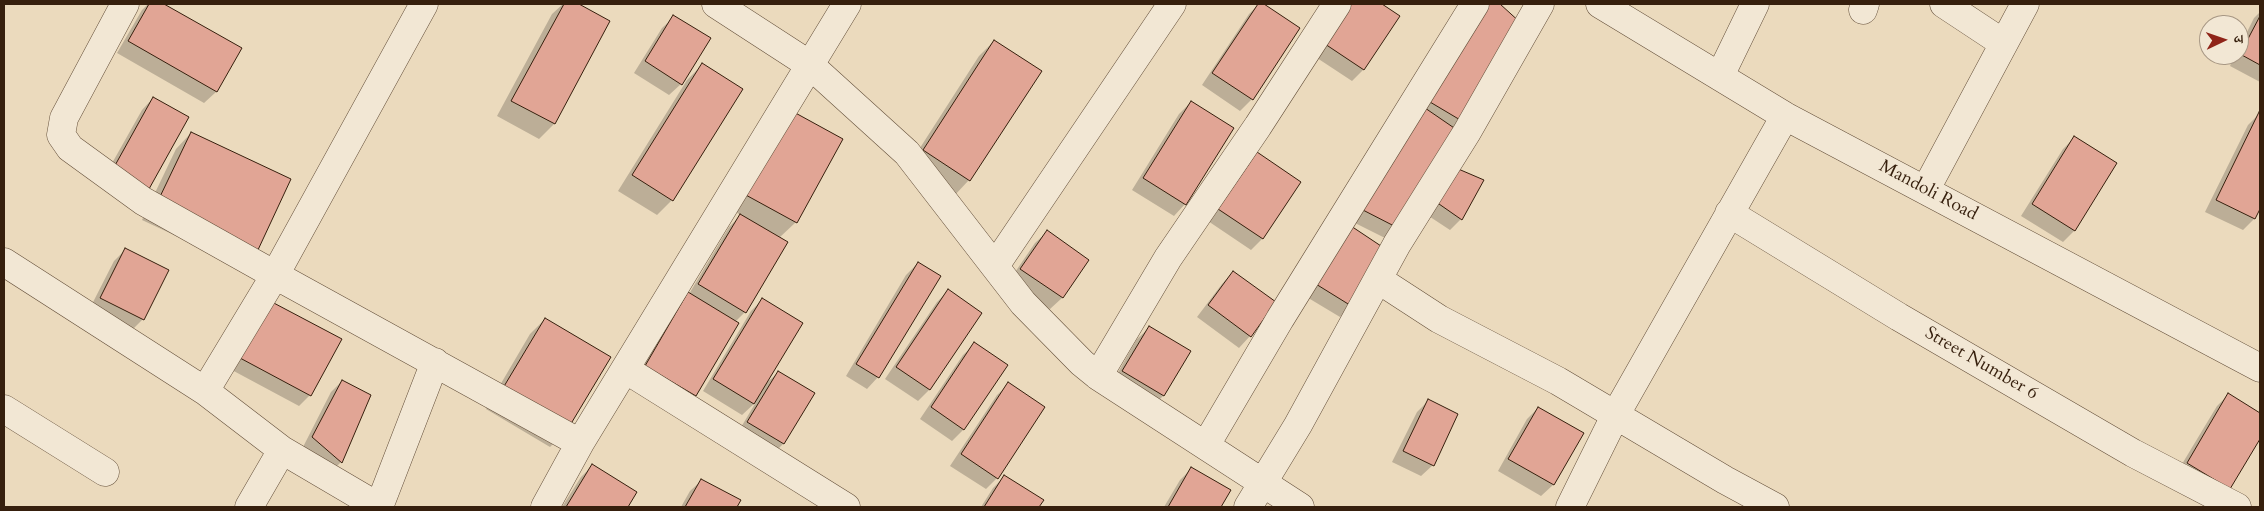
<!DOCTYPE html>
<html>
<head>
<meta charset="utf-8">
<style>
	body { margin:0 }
	#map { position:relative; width:2264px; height:511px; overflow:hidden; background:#ebdabd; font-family:Cardo,"Noto Serif Devanagari",serif }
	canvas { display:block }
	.frame { position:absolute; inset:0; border:5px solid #361f0d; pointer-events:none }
	.north { position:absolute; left:2199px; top:15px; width:50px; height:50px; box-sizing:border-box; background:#f2e7d4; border:1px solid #a79784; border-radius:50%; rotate:87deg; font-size:14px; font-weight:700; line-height:20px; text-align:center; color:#361f0d }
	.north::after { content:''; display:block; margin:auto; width:18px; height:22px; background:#8f2418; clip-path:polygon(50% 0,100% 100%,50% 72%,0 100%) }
</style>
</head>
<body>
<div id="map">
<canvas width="2264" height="511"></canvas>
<div class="frame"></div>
<div class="north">उ</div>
</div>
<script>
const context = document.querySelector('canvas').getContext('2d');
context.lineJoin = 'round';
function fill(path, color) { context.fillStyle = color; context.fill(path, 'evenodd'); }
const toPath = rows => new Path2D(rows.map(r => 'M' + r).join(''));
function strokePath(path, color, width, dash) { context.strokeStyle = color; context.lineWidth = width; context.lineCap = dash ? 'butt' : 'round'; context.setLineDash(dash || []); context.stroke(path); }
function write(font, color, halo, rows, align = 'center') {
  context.font = font + ' Cardo,serif'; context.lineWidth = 4; context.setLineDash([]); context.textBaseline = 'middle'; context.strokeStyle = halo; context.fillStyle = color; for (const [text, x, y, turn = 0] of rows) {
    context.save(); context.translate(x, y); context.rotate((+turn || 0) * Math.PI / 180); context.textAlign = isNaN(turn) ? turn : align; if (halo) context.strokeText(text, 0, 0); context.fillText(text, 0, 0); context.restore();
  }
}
fill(toPath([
	[148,4,162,4,240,48,216,92,204,103,117,53,142,10],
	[563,4,576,4,609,22,554,124,539,139,497,116,552,14],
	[1259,4,1299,29,1252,99,1240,111,1202,85,1249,14],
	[1348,4,1380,4,1399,16,1363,70,1352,81,1314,56],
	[1483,4,1498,4,1520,24,1385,238,1349,220],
	[2260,12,2260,82,2230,66,2235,55,2239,55,2239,48,2254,18],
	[674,17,681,84,669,95,634,73,662,28],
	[994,41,1040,72,969,180,954,196,909,165,979,56],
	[702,65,672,200,657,215,618,191,687,80],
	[153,98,187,118,102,181,142,110],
	[1191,102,1185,204,1174,216,1132,190,1179,114],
	[2259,114,2260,206,2254,219,2243,230,2205,212,2248,125],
	[775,127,796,222,779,238,745,312,735,322,738,323,695,396,683,407,634,377,677,305,689,294,729,227,741,215,730,209],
	[191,133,240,266,142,220,176,149],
	[2074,138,2115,164,2074,231,2063,242,2021,216,2063,149],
	[1257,153,1300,182,1262,239,1251,250,1208,221,1245,165],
	[1438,178,1461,219,1450,230,1418,209],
	[1047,232,1087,260,1062,298,1050,309,1009,281,1035,243],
	[1337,237,1352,306,1340,317,1300,293],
	[125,250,167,271,143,319,131,331,89,310,114,261],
	[918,263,878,377,867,389,846,376,906,275],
	[1233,272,1274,303,1250,336,1239,348,1197,317,1222,284],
	[948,291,981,313,929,390,918,401,885,379,937,302],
	[762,300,764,385,779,372,813,394,783,444,772,455,737,434,756,402,742,415,703,391,751,311],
	[259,314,310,395,299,406,230,369],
	[545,319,565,432,550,447,486,409,530,334],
	[1149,328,1189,352,1163,396,1152,407,1112,383,1137,339],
	[975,344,1006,366,963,430,952,441,920,419,963,355],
	[342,381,369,396,341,462,330,473,302,449,331,392],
	[1009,384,997,478,986,489,950,466,997,395],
	[2228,395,2260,414,2260,437,2230,488,2176,474,2217,406],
	[1428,401,1433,465,1421,476,1392,462,1417,412],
	[1538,408,1582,434,1553,485,1541,496,1498,471,1527,419],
	[592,466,635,492,626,507,562,507,581,477],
	[1191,469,1229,490,1219,507,1164,507,1180,480],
	[1004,477,1042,500,1037,507,981,507,993,488],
	[702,480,739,501,736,507,681,507,690,491]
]), '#0003');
const building = toPath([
	[149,4,164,4,242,48,217,92,128,41,149,4],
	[564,4,579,4,610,21,555,124,511,101,564,4],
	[1258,4,1264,4,1300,28,1253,100,1212,73,1258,4],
	[1351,4,1382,4,1400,16,1364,70,1325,44,1351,4],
	[1485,4,1500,4,1522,24,1467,124,1430,102,1485,4],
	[673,15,711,38,682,85,645,61,673,15],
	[2260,16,2260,65,2240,54,2260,16],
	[994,40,1042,71,970,181,923,150,994,40],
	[702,63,743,89,673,201,632,175,702,63],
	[153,97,189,117,149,189,113,169,153,97],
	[1191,101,1234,128,1186,205,1143,178,1191,101],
	[1425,108,1460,132,1398,228,1359,208,1425,108],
	[790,110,843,139,797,223,744,194,790,110],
	[2259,112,2260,113,2260,209,2255,219,2216,200,2259,112],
	[191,132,291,179,257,252,156,205,191,132],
	[2074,136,2117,163,2075,231,2032,204,2074,136],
	[1257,152,1301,182,1263,239,1218,209,1257,152],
	[1449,165,1484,180,1462,220,1429,197,1449,165],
	[740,214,788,242,746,313,698,284,740,214],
	[1348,224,1384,248,1353,307,1311,281,1348,224],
	[1047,230,1089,260,1063,298,1020,269,1047,230],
	[125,248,169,270,144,320,100,298,125,248],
	[918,262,941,276,879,378,856,364,918,262],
	[1233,271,1276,302,1251,337,1208,305,1233,271],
	[948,289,982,313,930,390,896,367,948,289],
	[688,292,739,323,696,396,645,366,688,292],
	[762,298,803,323,754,404,713,379,762,298],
	[270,301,342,339,311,396,240,358,270,301],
	[545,318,611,357,566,432,500,393,545,318],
	[1149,326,1191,351,1164,396,1122,371,1149,326],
	[974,342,1008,365,964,430,931,407,974,342],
	[778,371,815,393,784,444,747,422,778,371],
	[342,380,371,395,342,463,312,437,342,380],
	[1008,382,1045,407,998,479,961,454,1008,382],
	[2228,393,2260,413,2260,439,2230,489,2187,463,2228,393],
	[1428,399,1458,414,1434,466,1403,451,1428,399],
	[1538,407,1584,433,1554,485,1508,459,1538,407],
	[592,464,637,492,628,507,566,507,592,464],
	[1191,467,1231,490,1221,507,1168,507,1191,467],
	[1004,475,1044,500,1039,507,984,507,1004,475],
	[701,479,741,500,737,507,685,507,701,479]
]);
fill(building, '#e1a595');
strokePath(building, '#361f0d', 1);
const minor = toPath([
	[125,4,64,118,61,135,70,148,143,201,275,275,205,391],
	[424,4,275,275,580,443],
	[716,4,810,65,907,153,1023,303,1082,363,1098,376,1300,507],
	[1600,4,1785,116,2260,368],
	[1944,4,2003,43],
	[1863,10,1865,4],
	[1720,76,1755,4],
	[1926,189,2025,4],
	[1729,213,1899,317,2133,453,2237,507],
	[4,262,205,391,282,450,379,507],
	[995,266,1172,4],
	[1379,280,1439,319,1558,381,1725,480,1775,507],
	[625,369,846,507],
	[1098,376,1168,258,1258,126,1337,4],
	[4,409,105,472],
	[1206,445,1280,319,1475,4],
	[249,507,282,450],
	[379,507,435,362],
	[545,507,580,443,847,4],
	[1248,507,1298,425,1397,244,1467,132,1540,4],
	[1570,507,1616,414,1785,116]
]);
strokePath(minor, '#634e39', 29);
strokePath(minor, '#f2e7d4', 28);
write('18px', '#361f0d', '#f2e7d4', [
	["Mandoli Road",1928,191,28],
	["Street Number 6",1981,364,30]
]);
</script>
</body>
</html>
